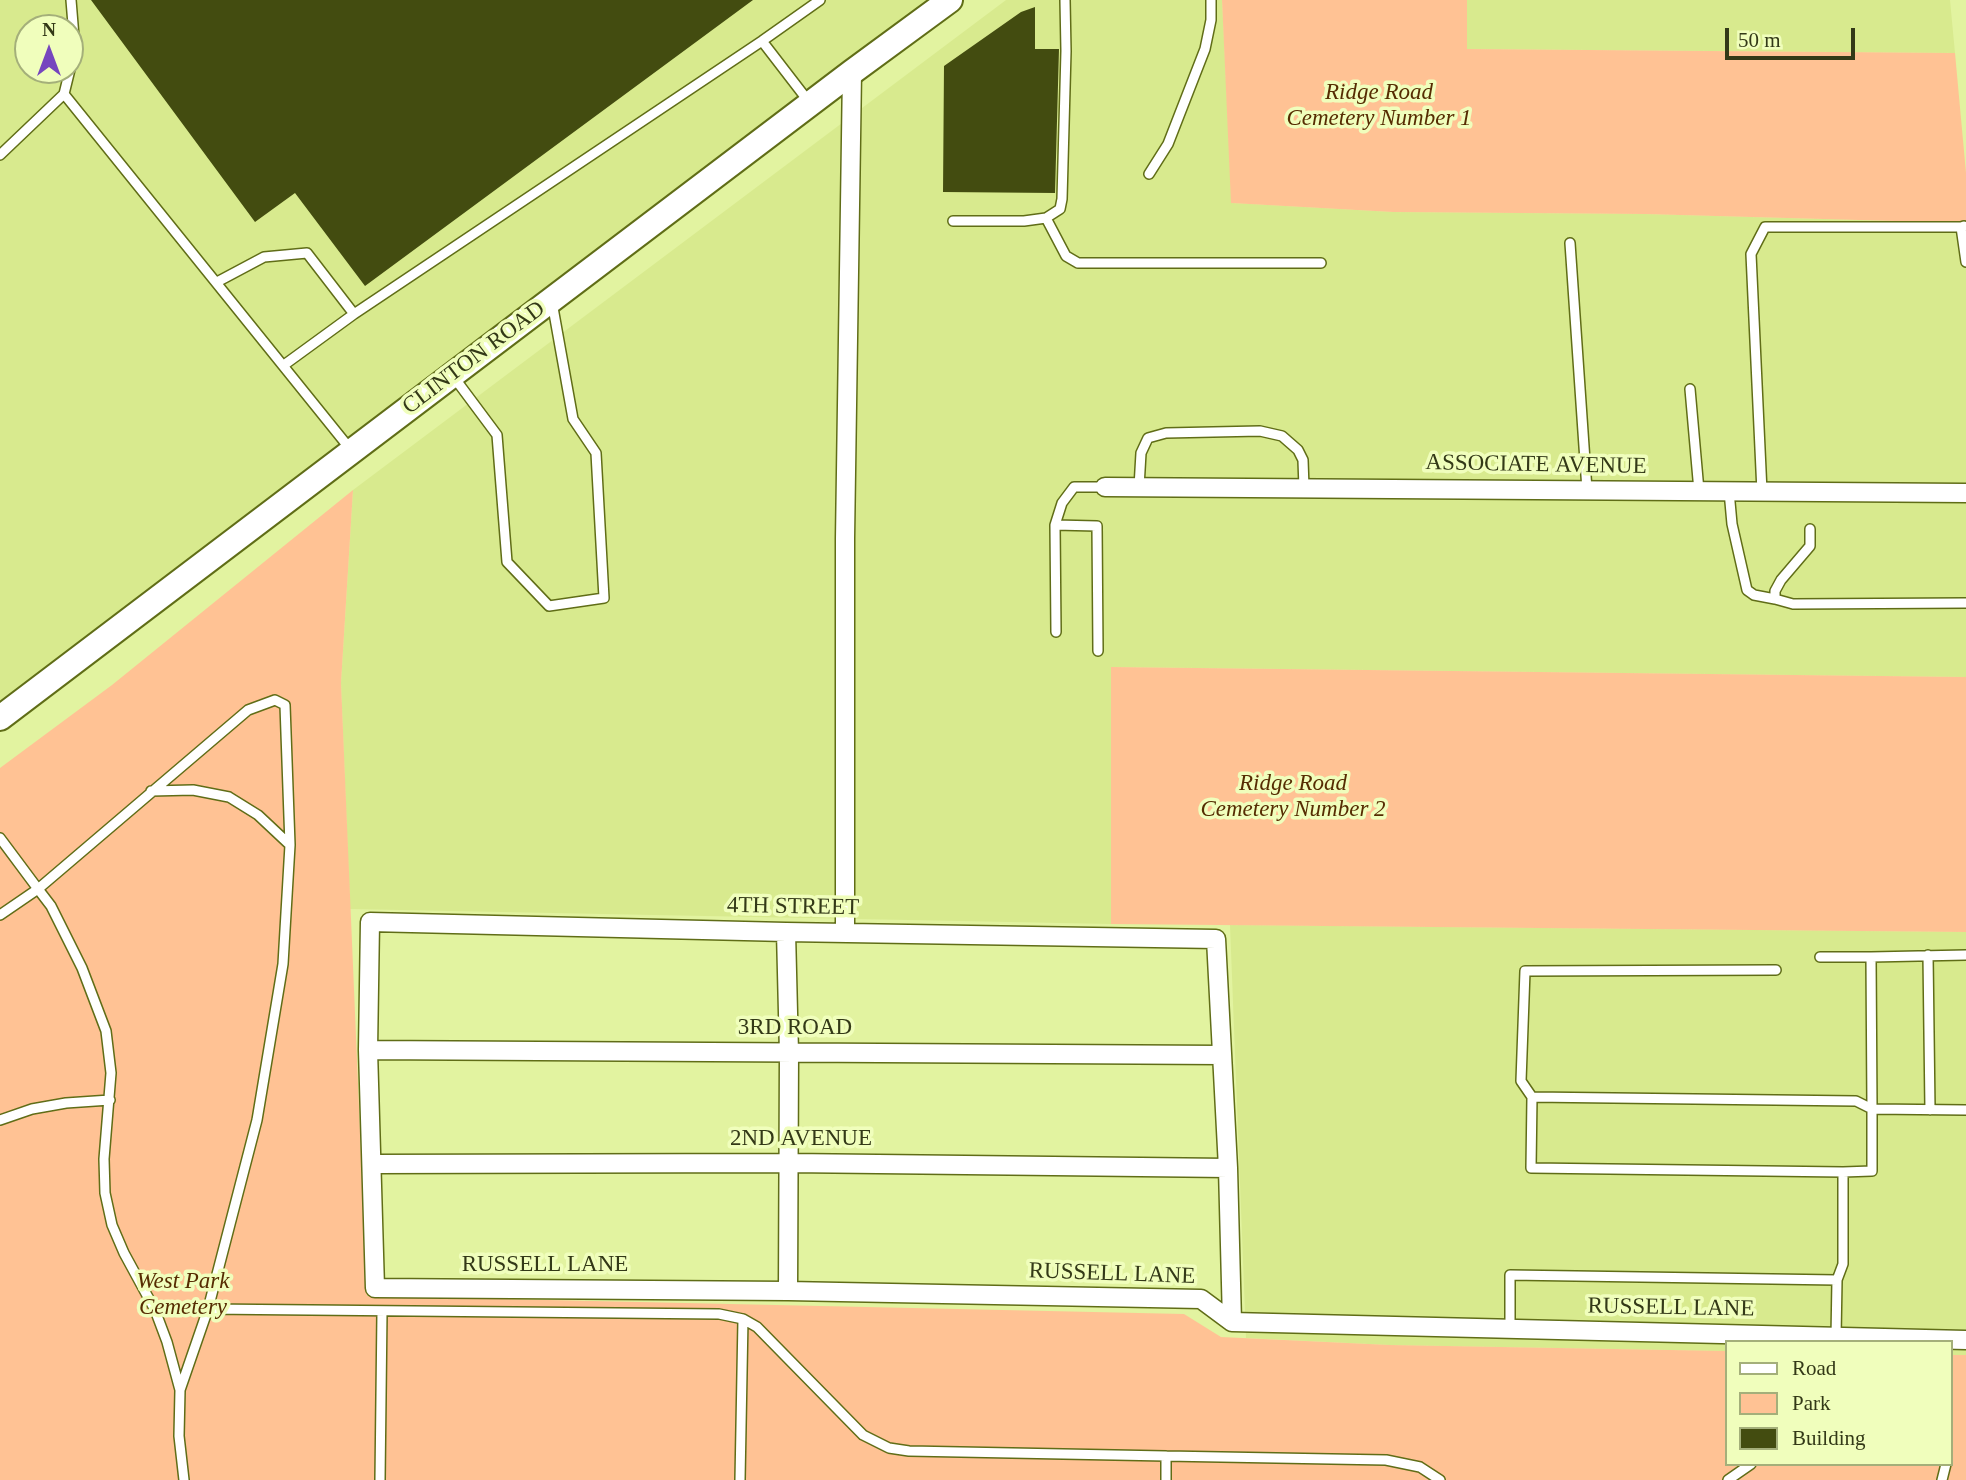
<!DOCTYPE html>
<html>
<head>
<meta charset="utf-8">
<style>
	body { margin:0 }
	#map { position:relative; width:1966px; height:1480px; overflow:hidden; background:#e2f3a0; font-family:"Times New Roman",serif }
	canvas { display:block }
	.legend { position:absolute; left:1725px; top:1340px; width:228px; height:126px; box-sizing:border-box; background:#f0febc; border:2px solid #a4af7a; margin:0; padding:9px 12px; list-style:none; font-size:21px; color:#333917 }
	.legend li { display:flex; align-items:center; gap:14px; height:35px }
	.legend b { width:35px; border:2px solid #a4af7a }
	.north { position:absolute; left:14px; top:14px; width:70px; height:70px; box-sizing:border-box; background:#f0febc; border:2px solid #a4af7a; border-radius:50%; rotate:0deg; font-size:19px; font-weight:700; line-height:28px; text-align:center; color:#333917 }
	.north::after { content:''; display:block; margin:auto; width:24px; height:32px; background:#7646be; clip-path:polygon(50% 0,100% 100%,50% 72%,0 100%) }
	.scale { position:absolute; left:1725px; top:28px; width:130px; height:32px; box-sizing:border-box; border:4px solid #333917; border-top:0; padding-left:9px; font-size:21px; line-height:24px; white-space:nowrap; color:#333917; -webkit-text-stroke:5px #f0febc; paint-order:stroke }
</style>
</head>
<body>
<div id="map">
<canvas width="1966" height="1480"></canvas>
<ul class="legend">
<li><b style="height:9px;background:#fff"></b>Road</li>
<li><b style="height:19px;background:#ffc294"></b>Park</li>
<li><b style="height:19px;background:#434c10"></b>Building</li>
</ul>
<div class="north">N</div>
<div class="scale">50 m</div>
</div>
<script>
const context = document.querySelector('canvas').getContext('2d');
context.lineJoin = 'round';
function fill(path, color) { context.fillStyle = color; context.fill(path, 'evenodd'); }
const toPath = rows => new Path2D(rows.map(r => 'M' + r).join(''));
function strokePath(path, color, width, dash) { context.strokeStyle = color; context.lineWidth = width; context.lineCap = dash ? 'butt' : 'round'; context.setLineDash(dash || []); context.stroke(path); }
function write(font, color, halo, rows, align = 'center') {
  context.font = font + ' "Times New Roman",serif'; context.lineWidth = 7; context.setLineDash([]); context.textBaseline = 'middle'; context.strokeStyle = halo; context.fillStyle = color; for (const [text, x, y, turn = 0] of rows) {
    context.save(); context.translate(x, y); context.rotate((+turn || 0) * Math.PI / 180); context.textAlign = isNaN(turn) ? turn : align; if (halo) context.strokeText(text, 0, 0); context.fillText(text, 0, 0); context.restore();
  }
}
fill(toPath([
	[0,0,935,0,671,195,0,701],
	[28,28,70,28,70,70,28,70],
	[1006,0,1222,0,1232,203,1393,212,1644,214,1966,223,1966,677,1111,667,1111,924,350,909,341,683,353,490],
	[1467,0,1950,0,1955,53,1467,49],
	[1230,925,1966,932,1966,1355,1950,1355,1950,1342,1726,1342,1726,1351,1390,1345,1246,1338]
]), '#d8ea8e');
fill(toPath([
	[1222,0,1467,0,1467,49,1955,53,1966,173,1966,223,1644,214,1393,212,1231,203],
	[353,490,341,683,367,1296,1184,1314,1221,1337,1390,1345,1726,1351,1726,1464,1950,1464,1950,1355,1966,1355,1966,1480,0,1480,0,768,112,685],
	[1111,667,1966,677,1966,932,1111,924]
]), '#ffc294');
fill(toPath([
	[91,0,753,0,365,286,295,193,255,222],
	[1035,7,1035,49,1059,49,1055,193,943,192,944,66,1021,12]
]), '#434c10');
const lane = toPath([
	[762,41,809,102],
	[64,94,75,49,71,0],
	[0,155,64,94,351,450],
	[1149,174,1168,144,1205,49,1211,20,1211,0],
	[1046,218,1066,256,1078,263,1321,263],
	[953,221,1024,221,1046,218,1060,209,1062,199,1066,51,1065,0],
	[1964,226,1961,227,1966,262],
	[1570,243,1587,490],
	[217,282,264,257,307,253,354,314],
	[284,365,354,314,762,41,820,0],
	[453,376,497,435,507,562,549,606,604,598,596,453,573,419,552,302],
	[1690,389,1699,491],
	[1139,487,1141,453,1148,438,1166,433,1260,431,1282,436,1298,450,1303,460,1304,488],
	[1729,491,1732,524,1747,590,1754,595,1775,599],
	[1762,492,1751,254,1765,227,1961,227],
	[1055,525,1097,526,1098,651],
	[1810,529,1810,546,1781,580,1775,591,1775,599,1793,604,1966,603],
	[1056,632,1055,525,1062,503,1074,487,1105,487],
	[151,791,193,790,229,797,258,815,290,845],
	[0,838,38,889,0,915],
	[1928,955,1930,1110],
	[1966,955,1871,957,1872,1109,1966,1110],
	[1820,957,1871,957],
	[1532,1097,1521,1081,1525,971,1776,970],
	[0,1120,32,1109,66,1103,110,1100],
	[1837,1280,1843,1264,1843,1172,1872,1171,1872,1109,1856,1101,1532,1097,1531,1168,1843,1172],
	[155,1310,124,1253,112,1225,105,1193,104,1159,111,1073,106,1031,82,968,51,906,38,889,248,710,275,700,285,705,290,845,283,964,257,1120,208,1309,719,1314,743,1319],
	[1510,1329,1510,1275,1837,1280,1836,1337],
	[180,1390,208,1309,155,1310,167,1342,180,1390,179,1436,184,1480],
	[380,1480,382,1312],
	[740,1480,743,1319,757,1327,863,1435,889,1448,909,1451,1166,1456],
	[1166,1480,1166,1456,1386,1460,1420,1467,1440,1480],
	[1728,1480,1751,1464],
	[1942,1480,1946,1464]
]);
const street = toPath([
	[1105,487,1966,493],
	[786,932,789,1053,788,1291],
	[845,932,845,538,852,72],
	[368,1050,1222,1055],
	[373,1164,790,1163,1228,1168],
	[1232,1322,1228,1168,1216,939,786,932,370,922,368,1050,375,1288,788,1291,1201,1299,1232,1322,1966,1340]
]);
const secondary = toPath([
	[0,718,852,72,950,0]
]);
strokePath(lane, '#606d17', 12);
strokePath(street, '#606d17', 21);
strokePath(secondary, '#606d17', 28);
strokePath(lane, '#fff', 9);
strokePath(street, '#fff', 18);
strokePath(secondary, '#fff', 24);
write('italic 23px', '#562c02', '#f0febc', [
	["Ridge Road",1379,93],
	["Cemetery Number 1",1379,119],
	["Ridge Road",1293,784],
	["Cemetery Number 2",1293,810],
	["West Park",183,1282],
	["Cemetery",183,1308]
]);
write('23px', '#333917', '#f0febc', [
	["CLINTON ROAD",474,358,-37],
	["ASSOCIATE AVENUE",1536,465,1],
	["4TH STREET",793,907,1],
	["3RD ROAD",795,1028],
	["2ND AVENUE",801,1139],
	["RUSSELL LANE",545,1265],
	["RUSSELL LANE",1112,1274,2],
	["RUSSELL LANE",1671,1308,1]
]);
</script>
</body>
</html>
